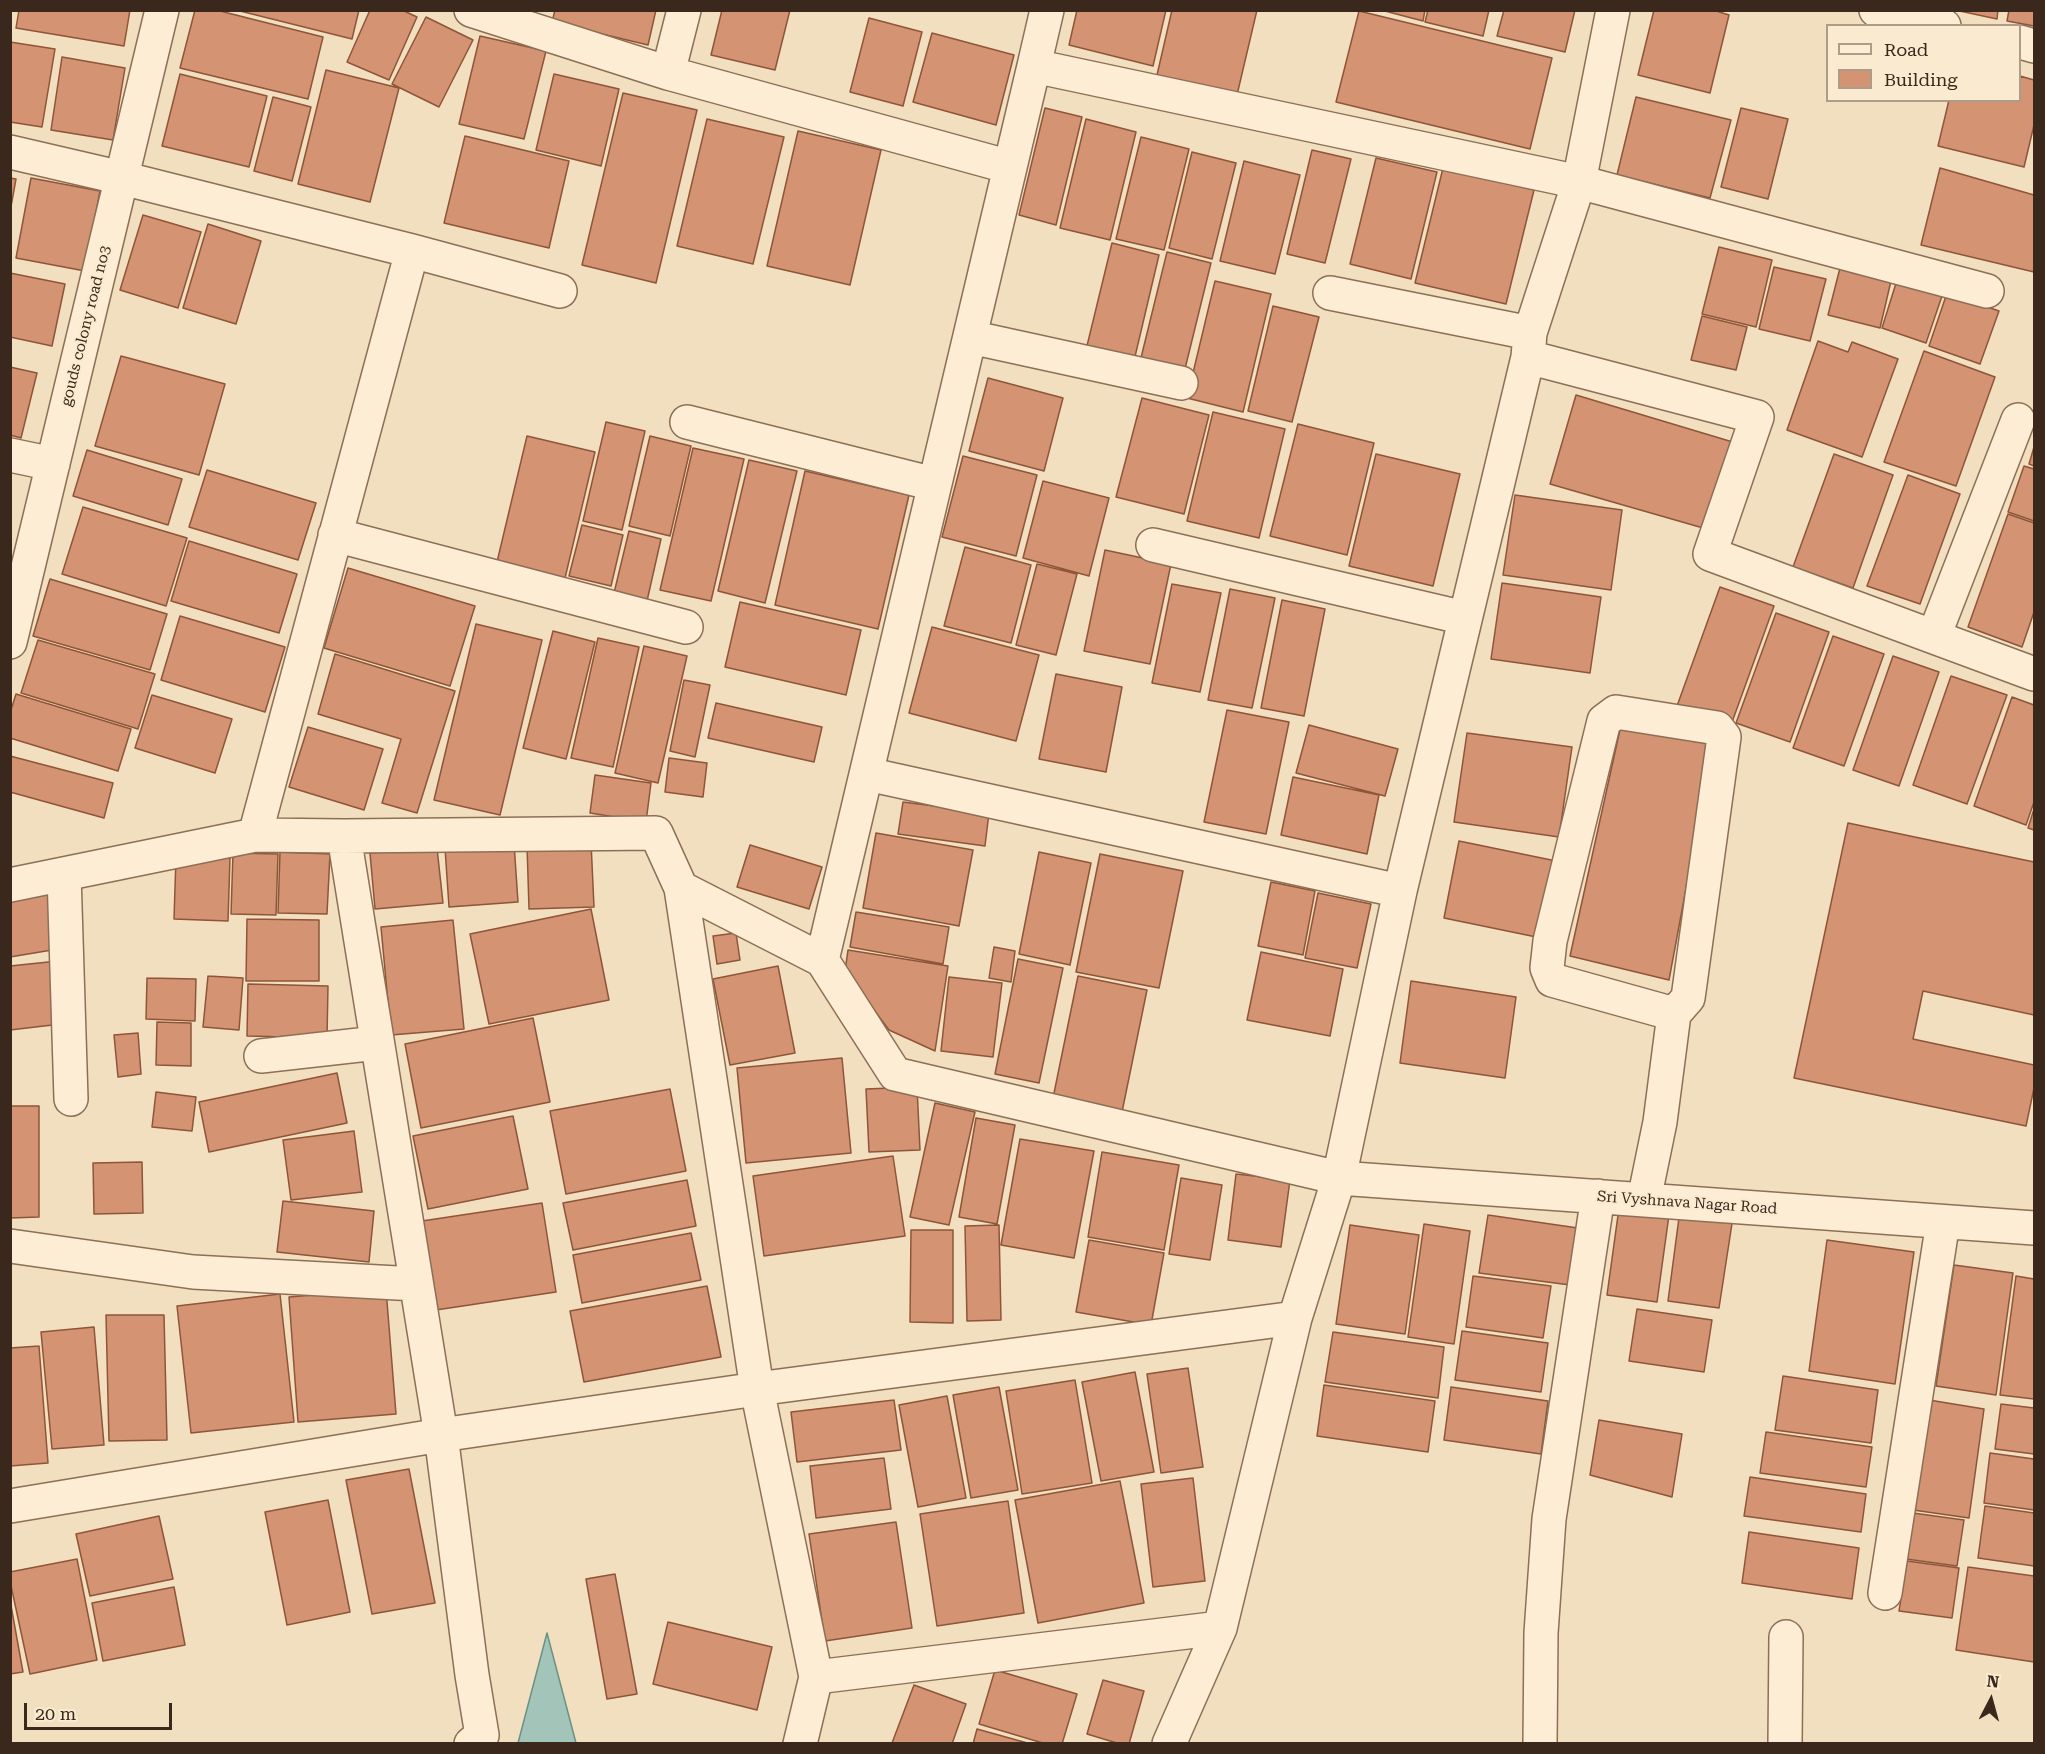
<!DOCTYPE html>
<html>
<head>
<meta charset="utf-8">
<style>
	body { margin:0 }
	#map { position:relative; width:2045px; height:1754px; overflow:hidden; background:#f2dfbf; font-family:"Roboto Serif",serif }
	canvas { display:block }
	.frame { position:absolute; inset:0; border:12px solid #3b281c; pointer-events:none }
	.legend { position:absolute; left:1826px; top:24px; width:195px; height:78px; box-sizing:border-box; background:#f9ead0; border:2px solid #ad9c88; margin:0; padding:8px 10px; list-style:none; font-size:18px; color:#3b281c }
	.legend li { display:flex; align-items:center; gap:12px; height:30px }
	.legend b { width:30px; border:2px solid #ad9c88 }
	.north { position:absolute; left:1961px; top:1670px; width:60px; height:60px; -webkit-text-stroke:4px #f9ead0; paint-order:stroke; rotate:6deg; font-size:16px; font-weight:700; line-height:24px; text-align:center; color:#3b281c }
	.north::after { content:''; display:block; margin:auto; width:21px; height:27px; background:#3b281c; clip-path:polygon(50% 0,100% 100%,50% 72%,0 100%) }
	.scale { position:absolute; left:24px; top:1703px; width:148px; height:27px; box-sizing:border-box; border:3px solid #3b281c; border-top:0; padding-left:8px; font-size:18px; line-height:21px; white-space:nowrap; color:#3b281c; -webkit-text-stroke:4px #f9ead0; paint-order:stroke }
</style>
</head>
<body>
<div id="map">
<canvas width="2045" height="1754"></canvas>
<div class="frame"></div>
<ul class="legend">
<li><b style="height:8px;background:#fcedd4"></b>Road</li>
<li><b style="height:16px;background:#d49372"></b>Building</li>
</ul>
<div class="north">N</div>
<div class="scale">20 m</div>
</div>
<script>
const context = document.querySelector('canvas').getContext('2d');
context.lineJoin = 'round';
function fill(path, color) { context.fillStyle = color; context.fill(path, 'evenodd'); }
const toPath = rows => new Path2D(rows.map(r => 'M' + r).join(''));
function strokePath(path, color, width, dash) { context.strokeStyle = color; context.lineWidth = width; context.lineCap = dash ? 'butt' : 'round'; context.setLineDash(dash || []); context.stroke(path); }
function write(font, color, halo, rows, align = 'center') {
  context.font = font + ' "Roboto Serif",serif'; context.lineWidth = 4.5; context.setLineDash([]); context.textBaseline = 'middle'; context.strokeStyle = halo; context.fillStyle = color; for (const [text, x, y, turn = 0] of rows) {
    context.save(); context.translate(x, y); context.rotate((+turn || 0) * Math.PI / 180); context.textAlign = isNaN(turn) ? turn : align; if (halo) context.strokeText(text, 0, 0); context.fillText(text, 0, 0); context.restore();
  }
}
const water = toPath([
	[547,1633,576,1743,518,1743,547,1633]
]);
fill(water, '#a3c4b8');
strokePath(water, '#699285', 1.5);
const building = toPath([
	[19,10,130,10,124,46,16,28,19,10],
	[195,10,216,10,323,37,308,99,180,68,195,10],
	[236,10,359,10,352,39,236,10],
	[370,10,402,10,417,17,389,80,347,62,370,10],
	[555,10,656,10,648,45,552,22,555,10],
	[722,10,790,10,775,70,711,55,722,10],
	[1077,10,1166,10,1153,66,1069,45,1077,10],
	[1172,10,1257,10,1237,95,1157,75,1172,10],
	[1381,10,1425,10,1423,21,1381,10],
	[1428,10,1489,10,1483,36,1425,22,1428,10],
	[1504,10,1575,10,1565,52,1497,36,1504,10],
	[1654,10,1713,10,1729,15,1710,93,1638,75,1654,10],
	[1955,10,1998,10,1997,19,1955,10],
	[2009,10,2034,10,2034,26,2007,21,2009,10],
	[1359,11,1552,58,1530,149,1336,102,1359,11],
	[426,17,473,40,439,107,392,84,426,17],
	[869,18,922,32,903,106,850,92,869,18],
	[932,33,1014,55,996,125,913,102,932,33],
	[480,36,546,51,524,139,459,124,480,36],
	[10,42,55,49,42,127,10,122,10,42],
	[62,57,125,68,113,140,51,130,62,57],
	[326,70,399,88,370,202,298,184,326,70],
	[180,74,267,96,249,167,162,146,180,74],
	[554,74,619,89,601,166,536,150,554,74],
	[2020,76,2034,80,2034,125,2024,167,1938,146,1949,100,2020,100,2020,76],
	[623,93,697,110,656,283,582,265,623,93],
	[273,97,311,107,292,181,254,171,273,97],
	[1636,97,1731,120,1710,198,1617,175,1636,97],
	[1045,108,1082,117,1056,225,1019,215,1045,108],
	[1741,108,1788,119,1768,199,1721,187,1741,108],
	[707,119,784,137,753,264,677,246,707,119],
	[1086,119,1136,132,1110,240,1060,228,1086,119],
	[798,131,881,150,850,285,767,266,798,131],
	[465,136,569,161,549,248,444,223,465,136],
	[1141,137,1189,149,1164,250,1116,239,1141,137],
	[1312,150,1351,159,1325,263,1287,254,1312,150],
	[1192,152,1236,163,1212,259,1169,248,1192,152],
	[1376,158,1437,172,1411,279,1350,264,1376,158],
	[1244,161,1300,175,1275,274,1220,261,1244,161],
	[1443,168,1534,190,1506,304,1415,283,1443,168],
	[1940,168,2034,195,2034,272,1921,245,1940,168],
	[10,178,16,179,10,212,10,178],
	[31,178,100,191,85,271,16,258,31,178],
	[143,215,201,232,178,308,120,290,143,215],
	[208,224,261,241,236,324,183,308,208,224],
	[1112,243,1159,255,1133,365,1085,354,1112,243],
	[1719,247,1772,260,1756,327,1702,314,1719,247],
	[1167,252,1211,263,1182,381,1138,370,1167,252],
	[1774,267,1826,279,1810,341,1759,329,1774,267],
	[1840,268,1891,281,1880,328,1828,315,1840,268],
	[10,273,65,284,52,346,10,337,10,273],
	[1897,280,1942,296,1926,343,1882,328,1897,280],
	[1215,281,1271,294,1243,412,1187,398,1215,281],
	[1947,293,1999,311,1980,364,1929,346,1947,293],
	[1273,306,1319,317,1292,422,1248,411,1273,306],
	[1702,316,1747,327,1736,370,1691,360,1702,316],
	[1818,341,1848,352,1852,342,1898,359,1862,457,1787,430,1818,341],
	[1924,351,1995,377,1956,486,1884,462,1924,351],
	[121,356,225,384,199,475,95,446,121,356],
	[10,367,37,373,21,438,10,435,10,367],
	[988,378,1063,398,1044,471,969,451,988,378],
	[1576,395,1736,443,1710,530,1550,484,1576,395],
	[1142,398,1209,415,1184,514,1116,497,1142,398],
	[1213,412,1285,429,1259,538,1187,521,1213,412],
	[606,422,645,431,622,530,583,521,606,422],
	[1298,424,1374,443,1347,555,1270,536,1298,424],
	[527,436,595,452,565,578,497,562,527,436],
	[650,436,691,446,670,536,629,526,650,436],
	[2034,447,2034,466,2029,464,2034,447],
	[693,448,744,459,711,601,660,590,693,448],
	[87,450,182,479,168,525,73,496,87,450],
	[1376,454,1460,474,1433,586,1349,566,1376,454],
	[1834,454,1893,475,1853,588,1793,567,1834,454],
	[963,456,1037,475,1016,556,942,537,963,456],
	[749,460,797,471,765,603,718,591,749,460],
	[2024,466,2034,469,2034,521,2008,512,2024,466],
	[207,470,316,503,298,560,189,527,207,470],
	[805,471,909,495,878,629,775,605,805,471],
	[1908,475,1960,494,1920,604,1867,586,1908,475],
	[1043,481,1109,498,1089,576,1023,558,1043,481],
	[1515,495,1622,510,1611,590,1503,575,1515,495],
	[83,507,187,538,166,606,62,574,83,507],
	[2008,514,2034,523,2034,612,2022,647,1968,627,2008,514],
	[582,525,623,535,611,586,569,576,582,525],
	[629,531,661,539,647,601,614,593,629,531],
	[189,541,297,574,279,633,171,601,189,541],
	[965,547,1031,565,1011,643,944,626,965,547],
	[1105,550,1171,564,1150,664,1084,651,1105,550],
	[1037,564,1077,574,1056,655,1016,645,1037,564],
	[348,568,475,606,450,686,324,648,348,568],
	[50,579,167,614,150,670,33,636,50,579],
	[1502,583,1601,597,1590,673,1491,659,1502,583],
	[1172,584,1221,593,1200,692,1152,683,1172,584],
	[1720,587,1774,606,1731,725,1677,706,1720,587],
	[1230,589,1275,598,1252,708,1208,700,1230,589],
	[1282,600,1325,609,1304,716,1261,708,1282,600],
	[740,602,861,630,846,695,725,667,740,602],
	[1776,613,1829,632,1790,742,1736,723,1776,613],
	[180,616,285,647,265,712,161,680,180,616],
	[476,624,542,640,500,815,434,800,476,624],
	[932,627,1039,655,1016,741,909,713,932,627],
	[553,631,595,642,566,759,523,748,553,631],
	[1833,636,1884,654,1844,766,1793,748,1833,636],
	[598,638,639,647,613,767,571,758,598,638],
	[38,640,155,674,138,729,21,693,38,640],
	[644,646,687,656,658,783,615,773,644,646],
	[335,654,455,691,417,813,382,803,401,739,318,714,335,654],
	[1893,656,1939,672,1899,786,1853,770,1893,656],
	[1056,674,1122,687,1106,772,1039,759,1056,674],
	[1951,676,2007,695,1967,804,1913,785,1951,676],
	[684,680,710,685,695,757,670,751,684,680],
	[16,694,131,729,118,771,10,738,10,713,16,694],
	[152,695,232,719,215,773,135,748,152,695],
	[2012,697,2034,705,2034,802,2026,825,1974,806,2012,697],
	[716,703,822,727,814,762,708,738,716,703],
	[1227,710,1289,722,1266,834,1204,822,1227,710],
	[1309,725,1398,749,1385,796,1296,773,1309,725],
	[1621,725,1715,733,1669,980,1570,956,1621,725],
	[308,727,383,749,364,810,289,787,308,727],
	[1467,733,1572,747,1559,837,1454,822,1467,733],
	[10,756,113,783,104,818,10,792,10,756],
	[669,758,707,763,703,797,665,792,669,758],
	[595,775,651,783,646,822,590,813,595,775],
	[1293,777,1379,795,1367,854,1281,835,1293,777],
	[903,802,989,813,985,846,898,834,903,802],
	[2034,809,2034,830,2028,828,2034,809],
	[1848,823,2034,862,2034,1015,1923,991,1913,1039,2034,1065,2034,1088,2026,1126,1794,1078,1848,823],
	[876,833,973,850,959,926,863,908,876,833],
	[1459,841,1561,862,1546,939,1444,918,1459,841],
	[591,842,594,907,529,909,527,845,591,842],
	[514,843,518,902,449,907,445,848,514,843],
	[750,845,822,867,809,909,737,887,750,845],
	[437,848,443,903,375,909,370,853,437,848],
	[280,852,330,854,327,914,278,913,280,852],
	[1039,852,1091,863,1070,965,1019,954,1039,852],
	[233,853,278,854,276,915,231,914,233,853],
	[1100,854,1183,871,1159,988,1076,972,1100,854],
	[176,857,230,858,228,921,174,919,176,857],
	[1271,882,1315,891,1303,955,1258,946,1271,882],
	[48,893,58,949,10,957,10,899,48,893],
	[1318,893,1371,904,1357,968,1305,958,1318,893],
	[591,909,609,1000,489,1024,470,934,591,909],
	[856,912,949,927,943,964,850,947,856,912],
	[247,919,319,920,319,981,246,981,247,919],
	[453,920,464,1029,391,1035,381,927,453,920],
	[736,933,740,960,717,964,713,936,736,933],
	[994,947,1015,951,1011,982,989,978,994,947],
	[848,950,948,966,935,1051,889,1030,845,971,848,950],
	[1261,952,1343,969,1330,1036,1247,1020,1261,952],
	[1018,959,1063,968,1039,1083,995,1074,1018,959],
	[58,961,61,1024,10,1030,10,966,58,961],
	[778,966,795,1053,730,1065,713,979,778,966],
	[208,976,243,978,239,1030,203,1027,208,976],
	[1078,976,1147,990,1122,1112,1053,1098,1078,976],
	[949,977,1002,983,993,1057,941,1051,949,977],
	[147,978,196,979,195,1021,146,1019,147,978],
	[1411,981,1516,997,1505,1078,1400,1063,1411,981],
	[248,984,328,986,327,1038,247,1036,248,984],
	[533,1018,550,1102,421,1128,405,1044,533,1018],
	[157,1022,191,1023,191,1066,156,1065,157,1022],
	[138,1033,141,1074,118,1077,114,1035,138,1033],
	[842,1058,851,1153,746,1163,737,1068,842,1058],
	[337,1073,347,1123,209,1152,199,1102,337,1073],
	[917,1087,920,1150,869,1152,866,1089,917,1087],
	[670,1089,686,1171,566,1194,550,1111,670,1089],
	[156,1092,196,1097,192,1131,152,1127,156,1092],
	[935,1103,975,1112,949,1225,910,1217,935,1103],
	[10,1106,39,1106,39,1217,10,1218,10,1106],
	[513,1116,528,1189,428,1209,413,1136,513,1116],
	[976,1118,1015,1125,997,1224,959,1217,976,1118],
	[354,1131,362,1192,291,1200,283,1140,354,1131],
	[1020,1139,1094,1151,1074,1258,1001,1245,1020,1139],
	[1102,1152,1179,1165,1164,1250,1088,1237,1102,1152],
	[893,1156,905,1236,764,1256,753,1176,893,1156],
	[142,1162,143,1213,94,1214,93,1163,142,1162],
	[1236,1174,1290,1180,1281,1247,1228,1240,1236,1174],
	[1181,1178,1222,1185,1210,1260,1169,1254,1181,1178],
	[687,1180,696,1226,573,1250,563,1203,687,1180],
	[283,1201,374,1211,369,1262,277,1252,283,1201],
	[542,1203,556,1292,436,1310,422,1221,542,1203],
	[1619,1208,1669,1215,1657,1302,1607,1295,1619,1208],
	[1680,1210,1733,1217,1719,1308,1668,1301,1680,1210],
	[1488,1215,1578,1228,1570,1285,1479,1273,1488,1215],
	[1424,1224,1470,1231,1454,1344,1408,1337,1424,1224],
	[999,1225,1001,1320,967,1321,965,1226,999,1225],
	[1350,1225,1419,1235,1405,1334,1336,1324,1350,1225],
	[911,1230,953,1230,953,1323,910,1322,911,1230],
	[691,1233,701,1280,582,1303,573,1255,691,1233],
	[1089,1240,1164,1253,1151,1325,1076,1312,1089,1240],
	[1827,1240,1914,1252,1895,1384,1809,1371,1827,1240],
	[1954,1265,2013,1273,1996,1395,1936,1386,1954,1265],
	[1473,1276,1551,1286,1543,1338,1466,1327,1473,1276],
	[2016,1276,2034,1279,2034,1399,2000,1395,2016,1276],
	[707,1286,721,1357,584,1382,570,1311,707,1286],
	[386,1289,396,1414,298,1422,289,1297,386,1289],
	[280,1294,294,1422,191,1433,177,1306,280,1294],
	[1637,1309,1712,1320,1704,1372,1629,1361,1637,1309],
	[106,1315,164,1315,167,1440,109,1441,106,1315],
	[94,1327,104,1445,52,1449,41,1332,94,1327],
	[1462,1331,1548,1343,1541,1392,1455,1380,1462,1331],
	[1333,1332,1444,1347,1438,1398,1325,1382,1333,1332],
	[39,1346,48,1463,10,1466,10,1348,39,1346],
	[1188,1368,1203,1467,1161,1473,1147,1374,1188,1368],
	[1135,1372,1154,1472,1101,1481,1082,1382,1135,1372],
	[1783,1376,1878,1390,1871,1443,1775,1430,1783,1376],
	[1075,1380,1092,1483,1022,1494,1006,1391,1075,1380],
	[1324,1385,1435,1401,1428,1452,1317,1436,1324,1385],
	[999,1387,1018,1490,971,1498,953,1395,999,1387],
	[1451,1387,1548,1401,1541,1454,1444,1440,1451,1387],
	[947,1396,966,1498,918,1507,899,1405,947,1396],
	[894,1400,901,1450,797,1462,791,1412,894,1400],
	[1929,1400,1984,1409,1969,1518,1913,1510,1929,1400],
	[2001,1404,2034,1408,2034,1454,1995,1449,2001,1404],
	[1599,1420,1682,1434,1672,1497,1590,1475,1599,1420],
	[1766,1432,1872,1447,1866,1487,1760,1473,1766,1432],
	[1990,1453,2034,1459,2034,1510,1984,1503,1990,1453],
	[884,1458,891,1509,816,1518,810,1466,884,1458],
	[409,1469,435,1603,372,1614,346,1480,409,1469],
	[1750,1477,1866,1494,1861,1532,1744,1516,1750,1477],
	[1193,1478,1205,1581,1153,1587,1141,1484,1193,1478],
	[1120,1481,1144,1603,1038,1623,1015,1500,1120,1481],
	[328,1500,350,1612,287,1625,265,1512,328,1500],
	[1008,1501,1024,1613,937,1626,920,1514,1008,1501],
	[1985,1506,2034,1513,2034,1566,1978,1558,1985,1506],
	[1913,1513,1964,1520,1957,1566,1906,1559,1913,1513],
	[159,1516,173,1579,90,1596,76,1534,159,1516],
	[896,1522,912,1628,825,1641,809,1534,896,1522],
	[1749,1532,1859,1548,1852,1599,1742,1583,1749,1532],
	[77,1559,97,1660,30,1674,10,1581,10,1572,77,1559],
	[1907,1561,1959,1568,1952,1618,1899,1611,1907,1561],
	[1968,1567,2034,1576,2034,1662,1956,1650,1968,1567],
	[615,1574,637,1694,607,1699,586,1579,615,1574],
	[174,1587,185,1645,103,1661,92,1603,174,1587],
	[10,1600,23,1672,10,1674,10,1600],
	[668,1622,772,1647,757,1710,653,1684,668,1622],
	[995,1670,1077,1694,1062,1744,1046,1744,979,1724,995,1670],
	[1103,1680,1144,1691,1129,1744,1120,1744,1087,1734,1103,1680],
	[914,1685,966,1704,952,1744,892,1743,914,1685],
	[977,1729,1031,1744,973,1744,977,1729]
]);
fill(building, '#d49372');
strokePath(building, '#8e5539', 1.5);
const minor = toPath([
	[471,10,668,73,1010,167],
	[1876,10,1944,26],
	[2020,42,2034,46],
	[1034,66,1047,10],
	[668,73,684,10],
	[10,152,122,178,412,251,560,291],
	[1330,293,1530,333],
	[970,337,1181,383],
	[1528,357,1757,417,1710,554,2034,674],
	[687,422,934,484],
	[10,455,53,464],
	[335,535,686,627],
	[1153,545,1465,618],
	[1934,636,2018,420],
	[10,642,162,10],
	[867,774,1400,891],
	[255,835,412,251],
	[344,836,441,1435,472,1675,482,1735,471,1744],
	[64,874,71,1099],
	[10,885,255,835,344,836,656,833,681,888,822,960,895,1074,1339,1178,2034,1228],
	[681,888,757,1389,816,1677,800,1744],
	[822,960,1034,66,1579,182,1987,291],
	[261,1056,377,1043],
	[1644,1200,1660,1122,1674,1014,1688,998,1724,737,1717,728,1616,712,1604,721,1550,941,1547,968,1552,980,1674,1014],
	[10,1246,193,1272,416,1284],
	[10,1506,441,1435,757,1389,1295,1318],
	[1885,1593,1943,1222],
	[816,1677,1220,1628],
	[1169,1744,1220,1628,1295,1318,1339,1178,1400,891,1528,357,1530,333,1579,182,1613,10],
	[1540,1744,1541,1633,1549,1519,1598,1196],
	[1785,1744,1786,1637]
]);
strokePath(minor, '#8d6f56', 36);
strokePath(minor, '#fcedd4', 33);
write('15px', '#3b281c', '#f9ead0', [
	["gouds colony road no3",86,326,-76],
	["Sri Vyshnava Nagar Road",1687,1203,4]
]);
</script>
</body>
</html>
